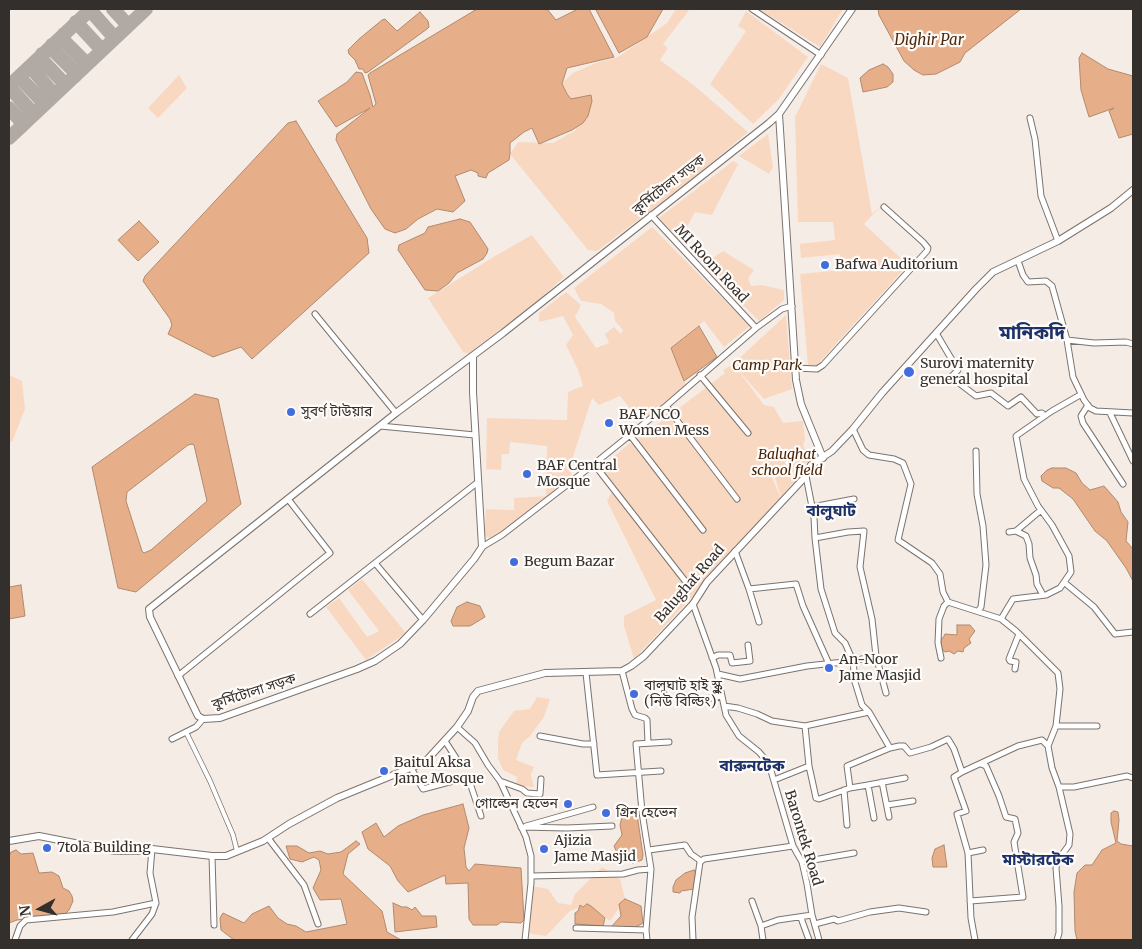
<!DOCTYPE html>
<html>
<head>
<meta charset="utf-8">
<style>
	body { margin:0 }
	#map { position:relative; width:1142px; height:949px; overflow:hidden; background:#f6ece6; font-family:Merriweather,serif }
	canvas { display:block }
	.frame { position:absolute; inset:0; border:10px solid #322f2c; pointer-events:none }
	.north { position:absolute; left:15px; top:884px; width:50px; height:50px; -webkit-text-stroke:4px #fffbf8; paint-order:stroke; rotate:263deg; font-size:14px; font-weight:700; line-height:20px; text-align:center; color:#322f2c }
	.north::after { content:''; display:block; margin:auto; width:18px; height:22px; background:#322f2c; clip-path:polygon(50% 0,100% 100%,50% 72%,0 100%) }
</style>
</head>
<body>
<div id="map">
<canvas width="1142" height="949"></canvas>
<div class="frame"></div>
<div class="north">N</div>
</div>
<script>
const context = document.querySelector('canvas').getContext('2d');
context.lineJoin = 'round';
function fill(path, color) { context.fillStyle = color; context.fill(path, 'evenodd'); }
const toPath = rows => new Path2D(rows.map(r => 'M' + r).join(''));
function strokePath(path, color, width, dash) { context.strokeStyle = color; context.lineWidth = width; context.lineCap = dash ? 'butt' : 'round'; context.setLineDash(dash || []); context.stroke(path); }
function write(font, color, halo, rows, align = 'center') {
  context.font = font + ' Merriweather,"Noto Sans Bengali",serif'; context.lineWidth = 4.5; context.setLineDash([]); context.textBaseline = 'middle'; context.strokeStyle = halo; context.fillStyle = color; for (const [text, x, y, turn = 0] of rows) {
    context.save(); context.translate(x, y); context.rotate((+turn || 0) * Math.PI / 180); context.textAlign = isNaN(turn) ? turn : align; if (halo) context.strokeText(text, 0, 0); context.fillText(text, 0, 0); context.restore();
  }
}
fill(toPath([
	[676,9,690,9,663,44,668,48,660,60,696,87,748,132,690,181,597,251,588,250,510,154,518,142,553,143,576,130,583,104,565,106,559,86,573,73,596,63,618,57,667,23],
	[759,9,843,9,820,47],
	[746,11,808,57,778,100,753,124,710,84,746,31,738,26],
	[821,64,848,78,872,214,883,204,864,224,908,265,814,368,808,365,800,274,842,270,840,254,801,258,800,244,835,240,833,222,798,222,795,117],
	[179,75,187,88,158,118,148,108],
	[768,134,773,167,769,174,739,156],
	[733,161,738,164,712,215,695,212,680,240,659,218],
	[652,227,750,326,724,347,704,321,671,348,686,385,641,422,620,396,599,405,592,398,570,466,572,478,492,540,484,535,486,509,514,510,514,498,546,496,547,446,510,442,509,454,502,454,501,470,486,469,487,418,567,420,568,392,583,386,578,370,566,345,573,335,563,316,539,322,539,313,566,292,581,305,575,317,596,348,609,343,605,334,614,327,621,334,623,330,615,321,614,313,601,304,581,301,574,288],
	[532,235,564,277,531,307,478,346,469,354,463,352,428,298,495,256],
	[723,251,754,270,748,278,751,286,762,285,784,290,784,300,759,321,703,265],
	[786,315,792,389,764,399,738,370,764,405,774,407,783,423,803,421,805,440,803,445,810,461,804,464,806,470,781,497,773,471,764,459,782,501,634,659,624,626,624,616,656,600,607,501,615,486,601,467,630,443,631,444,651,429,654,425,655,426,662,421,661,419,668,413,670,415,725,373,723,370,733,364],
	[9,375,22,381,25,409,12,442,9,441],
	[362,579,406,633,366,660,326,607,339,598,367,637,379,631,348,590],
	[537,697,550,699,544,717,530,736,522,743,516,760,534,767,531,775,534,787,516,786,517,777,503,770,498,758,498,742,499,732,514,711,530,709],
	[602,867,620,879,625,899,610,921,587,904,570,911,546,936,527,933,532,886,548,889,558,903,571,905,575,894]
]), '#f9d8c2');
const water = toPath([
	[477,9,547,9,556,20,578,9,589,9,614,57,567,68,562,84,567,94,571,99,591,95,592,101,588,116,583,123,572,130,539,144,532,128,524,132,510,143,510,154,509,160,488,173,486,178,478,176,478,173,471,170,455,176,465,201,453,212,437,209,418,219,406,229,395,233,385,229,371,209,336,140,337,134,370,108,336,127,318,101,347,82,356,72,362,73,370,95,373,107,376,104,368,75,370,73,477,9],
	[598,9,663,9,647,37,619,53,596,10,598,9],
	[878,9,1021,9,965,53,960,62,936,74,923,75,914,70,904,61,879,15,878,9],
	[420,12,428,21,429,27,427,29,368,72,365,73,363,69,359,69,355,60,349,54,348,50,359,39,382,20,385,19,397,31,420,12],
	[1082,53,1108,69,1133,76,1133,134,1119,138,1109,111,1114,108,1089,117,1081,90,1079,58,1082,53],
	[883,64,888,67,893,74,893,82,887,87,863,92,860,78,869,70,883,64],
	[296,121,367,238,369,253,252,359,241,347,213,357,168,334,172,325,170,319,143,281,145,276,288,123,296,121],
	[460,219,470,222,488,249,487,253,483,259,457,273,449,283,438,291,425,290,398,250,399,245,425,233,428,227,460,219],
	[139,221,159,242,138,261,118,240,139,221],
	[699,326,717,357,684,381,671,348,699,326],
	[195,394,218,399,241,504,136,592,118,588,92,467,195,394],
	[192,444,194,445,207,501,151,550,144,553,142,551,126,501,127,492,188,445,192,444],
	[1052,468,1066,468,1076,473,1082,483,1090,490,1104,486,1118,502,1121,512,1128,522,1126,541,1133,549,1133,581,1126,568,1107,541,1095,531,1073,499,1059,488,1053,488,1042,481,1041,476,1047,470,1052,468],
	[21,585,25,616,9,619,9,587,21,585],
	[467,602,480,606,485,617,470,626,453,626,451,621,457,607,467,602],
	[957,625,970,625,975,631,969,639,971,643,964,648,963,652,958,651,954,654,949,651,945,652,941,649,941,639,943,638,945,634,957,635,957,625],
	[463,804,469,828,464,848,466,867,469,871,475,864,521,868,524,920,521,923,501,922,497,925,473,925,469,919,468,883,446,884,445,875,408,892,398,881,390,866,368,849,362,832,376,823,384,837,398,826,423,815,463,804],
	[624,809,637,814,643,855,642,860,633,863,626,860,620,860,614,846,622,835,620,825,624,809],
	[1114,811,1118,812,1119,820,1117,841,1121,844,1133,846,1133,940,1077,940,1075,931,1074,892,1077,873,1085,865,1092,865,1102,850,1116,843,1111,822,1111,813,1114,811],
	[356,841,360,844,348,854,343,874,382,911,387,932,401,940,234,940,221,930,220,918,223,913,244,923,252,914,269,906,278,918,287,924,296,926,306,932,347,924,341,899,320,900,313,888,321,870,319,860,314,857,302,862,290,859,286,846,297,846,309,853,320,851,328,854,341,852,356,841],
	[944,845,947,867,933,867,932,858,935,849,944,845],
	[16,850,21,854,33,853,39,873,52,872,59,876,63,888,69,891,72,896,73,901,69,910,65,914,17,920,9,923,9,856,11,852,16,850],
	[694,870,696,873,695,889,681,891,680,893,673,892,673,887,676,880,685,873,694,870],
	[625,899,641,906,643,923,634,928,614,927,612,926,621,916,619,904,625,899],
	[393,903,402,907,407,907,412,910,415,907,422,916,436,916,437,927,395,932,393,903],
	[587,904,591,906,605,918,603,926,575,924,575,913,578,911,580,905,583,907,587,904]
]);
fill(water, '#e7af89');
strokePath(water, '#b1896d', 1);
strokePath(toPath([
	[113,9,126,23,127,27],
	[90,10,113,36,113,40],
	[76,22,100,48,100,52],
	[64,34,64,41,84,61,85,66],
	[52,45,54,51,74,71,75,76],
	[42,54,43,61,62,81,63,87],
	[27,69,33,70,51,91,51,98],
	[22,74,22,80,41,100,42,107],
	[11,84,12,90,30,110,31,117],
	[9,86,91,9],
	[9,108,20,120,21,127],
	[9,138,146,9]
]), '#b0a9a4', 14);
const pedestrian = toPath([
	[186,732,210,781,233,835,237,851]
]);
const minor = toPath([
	[752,9,821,55],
	[1030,118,1035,139,1041,196,1058,241],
	[651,215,756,328],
	[1018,261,1023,275,1028,282,1046,281,1052,286,1067,340,1073,377,1084,400,1090,408,1096,411,1133,413],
	[315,314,396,413],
	[936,333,958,370,951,377,976,396,991,393,1008,406,1021,397,1037,414,1042,413,1044,416],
	[1067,340,1094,343,1126,342,1133,344],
	[795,368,817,369,823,365,927,251,928,248,923,242,884,207],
	[700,375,748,433],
	[1088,405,1081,416,1083,423,1123,484],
	[666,406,737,499],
	[1110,413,1133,461],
	[380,426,475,435],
	[853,429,863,450,869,455,894,459,903,463,911,484,898,540,932,563,940,574,943,592,948,602],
	[630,435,703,530],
	[976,451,977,494,983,526,986,565,981,607,978,611],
	[594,464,689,586],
	[806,476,814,517,815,538,821,589,835,633,845,643,853,661,855,682,862,705,869,712,890,748,899,746,904,746,910,753,931,747,948,739,954,749,962,772,954,777,966,811,957,814,968,853,971,918,975,940],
	[812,507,854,499],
	[1016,531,1041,510],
	[1009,532,1016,531,1026,536,1029,544,1030,558,1036,575,1037,584,1043,595],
	[482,547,502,535,594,464,666,406,756,328,782,309,792,306],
	[735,551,749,589,796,584,803,606,829,664],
	[1065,583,1094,607,1115,634,1133,632],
	[749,589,759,622],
	[948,602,1001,619,1016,631,1058,673,1060,689,1056,726,1048,746,1052,768,1059,787,1074,787,1127,776,1133,778],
	[693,604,716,668,726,715,739,736,759,752,769,764,793,846,802,862,807,884,812,915,778,920,761,926,763,940],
	[310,614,375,563],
	[1001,619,1013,599,1046,595,1060,588,1071,572,1069,556,1052,525,1038,506,1024,479,1016,436,1052,411,1080,395],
	[423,620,375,563,478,482],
	[876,656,886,693],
	[712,658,718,655,730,655,732,663,750,661,748,645],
	[941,658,938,643,939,619,944,606,948,602],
	[1015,669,1016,662,1010,661,1009,659,1019,634],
	[622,671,632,709,635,715,645,718,647,720,648,743],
	[586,673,597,775,661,771],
	[718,674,740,679,807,666,853,661,876,656,872,619,860,567,864,531,848,532,815,538],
	[178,676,330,553,288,499],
	[689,702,722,696],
	[724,706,738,708,757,714,772,721,805,726],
	[1056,726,1097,726],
	[457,727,475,743,488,765,500,781,526,837,531,856,531,883,525,940],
	[540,736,583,744,594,744],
	[172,739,196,727,203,719],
	[445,741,458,761],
	[809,766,805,726,869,712],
	[411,768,423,789,468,777,481,816],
	[962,772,1018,746,1042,740,1048,746],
	[774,780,809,766,816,798,819,799,850,788,868,785,874,818],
	[500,781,522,789,527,793,540,794,541,779],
	[882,782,889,817],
	[868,785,905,778],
	[850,788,847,766,890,748],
	[844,790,847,825],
	[887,805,913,801],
	[526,826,593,807],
	[521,827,567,828,612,826],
	[268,838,304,885,318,924],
	[649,850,685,845,691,854,701,861],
	[968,853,983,850],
	[212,856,214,925],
	[802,862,854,853],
	[531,876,623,874,638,870,651,869],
	[752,901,761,926],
	[970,901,1023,897,1014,842,1018,833,1015,819,1006,817,999,796,986,766,981,764],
	[812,915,819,940],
	[801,918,809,940],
	[815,924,834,919,838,921,870,912,899,908,926,912],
	[576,928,646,930,647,940],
	[646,930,651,869,642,812,636,744,669,742],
	[15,940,20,926,26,920,113,912,156,903],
	[132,940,152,914,156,903,150,873,152,849],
	[693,940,692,917,700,862,704,859,793,846],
	[1057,940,1059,933,1059,906,1056,868,1058,860,1069,845,1070,834,1059,787]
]);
const tertiary = toPath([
	[779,114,796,380,801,404,823,458],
	[473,356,473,392,482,547,474,559,423,620,400,644,375,661,357,669,220,718,203,719,198,716,150,617,149,609,396,413,503,333,769,123,779,114,852,9],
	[9,841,39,836,115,851,138,851,152,849,212,856,226,856,263,841,289,824,337,798,425,762,457,727,468,711,473,697,478,691,545,673,622,671,631,666,644,656,693,604,707,582,806,476,811,465,832,451,853,429,882,393,976,289,993,272,1058,241,1111,208,1133,190]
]);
strokePath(pedestrian, '#7b736e', 5.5);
strokePath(minor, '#7b736e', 7);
strokePath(tertiary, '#7b736e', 8);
strokePath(pedestrian, '#fff', 4);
strokePath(minor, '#fff', 5);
strokePath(tertiary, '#fff', 6);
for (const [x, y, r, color] of [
	[825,265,5,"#416dde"],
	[909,372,6,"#416dde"],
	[291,412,5,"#416dde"],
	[609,423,5,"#416dde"],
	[527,474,5,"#416dde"],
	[514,562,5,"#416dde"],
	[829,668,5,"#416dde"],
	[634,694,5,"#416dde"],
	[384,771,5,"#416dde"],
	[568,804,5,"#416dde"],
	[606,813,5,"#416dde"],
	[47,848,5,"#416dde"],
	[544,849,5,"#416dde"]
]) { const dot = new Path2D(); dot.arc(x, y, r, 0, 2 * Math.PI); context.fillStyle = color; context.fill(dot); strokePath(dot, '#fffbf8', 2); }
write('14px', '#322f2c', '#fffbf8', [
	["কুর্মিটোলা সড়ক",669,185,-38],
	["MI Room Road",711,264,47],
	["Balughat Road",690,584,-49],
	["কুর্মিটোলা সড়ক",254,692,-18],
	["Barontek Road",803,838,73]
]);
write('14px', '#322f2c', '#fffbf8', [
	["Bafwa Auditorium",835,265],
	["Surovi maternity",920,364],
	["general hospital",920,380],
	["সুবর্ণ টাউয়ার",301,412],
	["BAF NCO",619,415],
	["Women Mess",619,431],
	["BAF Central",537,466],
	["Mosque",537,482],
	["Begum Bazar",524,562],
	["An-Noor",839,660],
	["Jame Masjid",839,676],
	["বালুঘাট হাই স্কুল",644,686],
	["(নিউ বিল্ডিং)",644,702],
	["Baitul Aksa",394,763],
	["Jame Mosque",394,779],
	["গোল্ডেন হেভেন",558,804,"right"],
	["গ্রিন হেভেন",616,813],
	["Ajizia",554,841],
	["Jame Masjid",554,857],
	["7tola Building",57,848]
], 'left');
write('italic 14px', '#472305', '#fffbf8', [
	["Camp Park",767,366],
	["Balughat",787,455],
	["school field",787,471]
]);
write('italic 15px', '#4e2a0d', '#fffbf8', [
	["Dighir Par",929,41]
]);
write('bold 16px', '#1d3269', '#fffbf8', [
	["বালুঘাট",831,511],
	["বারুনটেক",752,766],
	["মাস্টারটেক",1038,860]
]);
write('bold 19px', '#1d3269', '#fffbf8', [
	["মানিকদি",1032,334]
]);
</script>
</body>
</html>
